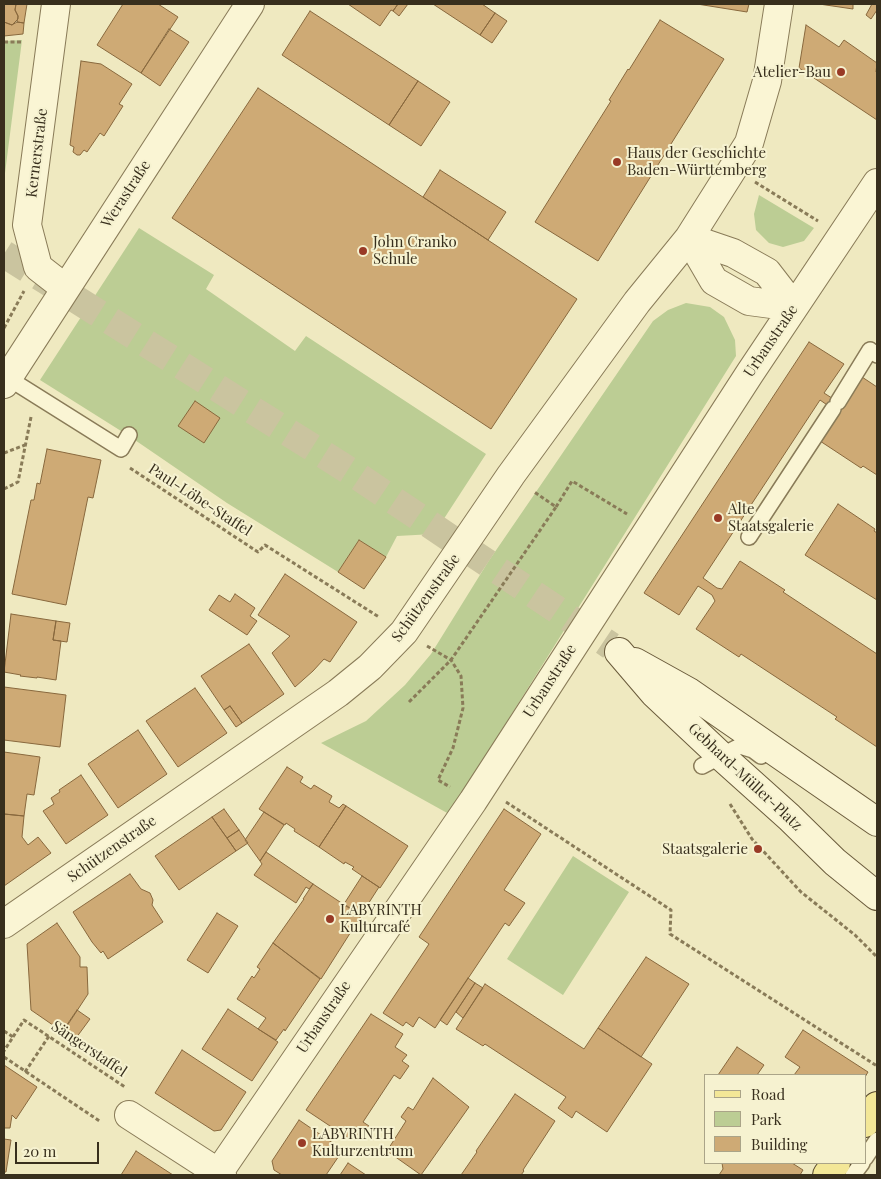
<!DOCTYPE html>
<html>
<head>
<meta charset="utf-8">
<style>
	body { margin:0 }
	#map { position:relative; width:881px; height:1179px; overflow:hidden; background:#efe9c0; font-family:"Playfair Display",serif }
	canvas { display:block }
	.frame { position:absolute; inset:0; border:5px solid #382f1d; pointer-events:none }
	.legend { position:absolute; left:704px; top:1074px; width:162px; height:90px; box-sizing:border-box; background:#f6f2d0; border:1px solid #aaa488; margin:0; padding:6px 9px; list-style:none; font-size:15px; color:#382f1d }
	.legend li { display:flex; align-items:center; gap:10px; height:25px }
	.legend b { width:25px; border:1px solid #aaa488 }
	.scale { position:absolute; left:15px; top:1142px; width:84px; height:22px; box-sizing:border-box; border:2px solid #382f1d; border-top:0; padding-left:6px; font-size:15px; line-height:18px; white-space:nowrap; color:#382f1d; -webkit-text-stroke:4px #f6f2d0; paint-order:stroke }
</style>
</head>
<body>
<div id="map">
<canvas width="881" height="1179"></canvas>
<div class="frame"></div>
<ul class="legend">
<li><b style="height:6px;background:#f3e797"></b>Road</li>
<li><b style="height:14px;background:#bccd94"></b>Park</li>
<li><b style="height:14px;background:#ceaa75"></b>Building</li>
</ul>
<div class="scale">20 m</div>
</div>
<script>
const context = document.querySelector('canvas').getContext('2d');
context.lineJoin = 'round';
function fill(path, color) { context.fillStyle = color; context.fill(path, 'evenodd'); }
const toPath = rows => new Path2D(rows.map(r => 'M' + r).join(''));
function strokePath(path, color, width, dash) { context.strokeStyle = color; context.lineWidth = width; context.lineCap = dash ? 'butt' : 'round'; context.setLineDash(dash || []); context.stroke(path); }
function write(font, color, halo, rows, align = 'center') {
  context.font = font + ' "Playfair Display",serif'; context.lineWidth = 4; context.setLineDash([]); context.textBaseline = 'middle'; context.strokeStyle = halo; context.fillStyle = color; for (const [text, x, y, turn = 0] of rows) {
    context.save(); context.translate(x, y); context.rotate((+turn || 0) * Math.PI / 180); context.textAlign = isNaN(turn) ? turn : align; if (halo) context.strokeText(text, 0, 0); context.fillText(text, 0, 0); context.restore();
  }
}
fill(toPath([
	[22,40,4,181,4,41],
	[759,195,814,228,804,241,783,247,769,243,756,230,754,214],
	[139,228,214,275,206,289,295,351,306,336,486,454,434,534,397,536,386,557,359,540,338,572,227,503,129,436,40,380],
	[686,303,710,307,724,317,735,340,736,356,449,814,321,743,366,721,405,685,431,654,488,562,653,321,668,310],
	[573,856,629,892,563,995,507,959]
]), '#bccd94');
const building = toPath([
	[4,4,16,4,15,10,18,16,18,19,12,25,4,22,4,4],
	[16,4,27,4,24,23,17,22,18,16,15,10,16,4],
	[123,4,158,4,178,17,141,73,97,45,123,4],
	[348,4,398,4,393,11,391,10,380,26,348,4],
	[398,4,408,4,399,16,393,11,398,4],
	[433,4,482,4,495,13,480,35,433,4],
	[697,4,749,4,747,12,697,4],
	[819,4,853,4,853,9,819,4],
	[872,4,877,4,877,10,871,19,866,15,872,4],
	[310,11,418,81,389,125,282,55,310,11],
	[495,13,507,21,492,43,480,35,495,13],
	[660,20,724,59,598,261,535,222,611,101,609,100,628,69,629,70,660,20],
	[4,22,12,25,17,22,24,23,23,34,4,36,4,22],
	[806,25,839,47,844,40,877,63,876,72,877,73,877,120,799,68,806,25],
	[169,29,189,42,160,86,141,73,169,29],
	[81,61,101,64,132,84,119,104,123,106,104,136,100,133,87,152,84,150,80,155,77,155,73,152,74,147,70,145,81,61],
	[418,81,450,102,421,146,389,125,418,81],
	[258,88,577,299,491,429,172,218,258,88],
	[440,170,506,212,488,240,423,197,440,170],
	[809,342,844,364,824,393,838,402,862,377,877,387,877,475,863,466,861,468,820,441,833,409,820,400,703,578,717,588,722,589,740,561,785,590,783,592,877,654,877,747,835,719,837,717,741,654,739,657,696,629,715,601,712,595,698,586,679,615,644,593,809,342],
	[195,401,220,418,204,443,178,426,195,401],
	[47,449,101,460,93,498,88,497,66,605,12,594,31,500,34,500,37,483,40,484,47,449],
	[838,504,875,529,874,531,877,533,877,600,805,555,838,504],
	[359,540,386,557,364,589,338,572,359,540],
	[285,574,357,622,330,662,324,659,313,671,295,687,272,653,290,636,258,615,285,574],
	[235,594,255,608,250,616,257,621,247,635,209,610,219,595,230,602,235,594],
	[11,614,56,621,53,640,61,641,56,680,37,677,37,678,20,676,21,675,4,672,11,614],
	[56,621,70,623,67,642,53,640,56,621],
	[249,644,284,694,242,723,230,706,224,710,201,676,249,644],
	[4,687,66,695,60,747,4,740,4,687],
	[195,688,227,733,178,767,146,721,195,688],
	[230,706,242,723,236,727,224,710,230,706],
	[138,730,167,774,118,808,88,764,138,730],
	[4,752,40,757,34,795,27,794,24,816,4,814,4,752],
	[287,767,303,777,300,782,311,789,314,785,332,796,329,802,339,808,343,804,346,806,319,847,294,831,295,829,286,823,285,825,259,809,287,767],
	[81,775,108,815,66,844,43,811,54,804,51,798,60,792,59,790,81,775],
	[346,806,408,846,380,888,352,869,354,867,345,862,344,864,319,847,346,806],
	[224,809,239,830,227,838,212,817,224,809],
	[504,809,541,834,504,890,525,903,509,926,505,923,435,1028,419,1017,413,1027,406,1022,403,1026,383,1013,429,944,419,937,504,809],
	[264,812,284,825,260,861,245,840,264,812],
	[4,814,24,816,22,837,28,845,38,837,51,853,4,886,4,814],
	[212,817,236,851,179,890,155,856,212,817],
	[239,830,248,843,236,851,227,838,239,830],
	[266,852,313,884,309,889,306,887,296,903,254,875,262,864,260,861,266,852],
	[130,874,141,889,150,893,153,900,152,905,163,922,108,959,103,951,101,953,92,942,73,912,130,874],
	[362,876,379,887,361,915,344,904,362,876],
	[313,884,361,916,321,979,273,943,304,899,303,899,313,884],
	[217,913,238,926,208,973,187,960,217,913],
	[57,923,80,957,80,967,87,967,88,994,63,1032,31,1010,27,944,57,923],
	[273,943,320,979,285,1031,284,1029,276,1040,258,1029,266,1018,237,999,252,976,254,978,260,969,257,967,273,943],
	[646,957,689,984,641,1057,598,1028,646,957],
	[468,978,475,983,447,1025,440,1020,468,978],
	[475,983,483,988,463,1018,456,1012,475,983],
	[485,984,584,1049,598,1028,652,1064,607,1132,576,1111,572,1118,558,1108,566,1097,485,1044,483,1046,456,1029,485,984],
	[228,1009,278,1042,252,1081,202,1049,228,1009],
	[77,1010,90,1019,76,1038,64,1029,77,1010],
	[371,1014,403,1034,395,1047,407,1055,402,1061,409,1066,400,1079,394,1075,363,1122,369,1126,361,1137,355,1133,351,1140,306,1110,371,1014],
	[803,1030,868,1072,865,1077,865,1075,794,1075,800,1067,785,1057,803,1030],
	[737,1047,764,1065,757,1075,718,1075,737,1047],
	[182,1050,246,1092,221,1130,214,1131,155,1093,182,1050],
	[4,1065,37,1087,16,1119,12,1115,10,1128,4,1128,4,1065],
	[433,1078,469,1107,421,1175,387,1151,406,1121,401,1117,408,1107,413,1110,433,1078],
	[515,1094,555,1121,523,1170,524,1171,521,1175,461,1175,477,1152,476,1151,515,1094],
	[299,1120,343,1150,326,1175,282,1175,274,1170,272,1161,299,1120],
	[4,1139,11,1140,6,1172,4,1172,4,1139],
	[136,1151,173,1175,121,1175,136,1151],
	[348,1163,366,1175,340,1175,348,1163],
	[722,1163,792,1163,803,1170,800,1175,719,1175,723,1169,722,1163]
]);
fill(building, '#ceaa75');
strokePath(building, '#88683d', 1);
strokePath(toPath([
	[4,254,353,473,611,646]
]), '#cac49f', 28, [28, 14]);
const lane = toPath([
	[8,378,121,449,129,435],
	[838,402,870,350,877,355],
	[749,537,833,409],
	[702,766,740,746,753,750,761,756],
	[865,1158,877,1140],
	[853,1175,862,1163]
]);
const street = toPath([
	[56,4,27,225,38,267,65,288],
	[689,238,714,281,749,301,794,307],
	[689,238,733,253,767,272,794,307],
	[4,384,250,4],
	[4,924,338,693,370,667,404,632,511,475,637,302,689,238,749,143,767,81,779,4],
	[129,1115,222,1175],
	[217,1175,473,801,750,373,877,183]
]);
const secondary = toPath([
	[619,652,654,693,721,756,789,817,835,862,877,896],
	[635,662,689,692,877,822]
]);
const primary = toPath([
	[865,1123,877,1106],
	[827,1175,836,1163]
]);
strokePath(lane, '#897b58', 18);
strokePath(street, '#897b58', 30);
strokePath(secondary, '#6a5b3b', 30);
strokePath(primary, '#56472c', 30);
strokePath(toPath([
	[4,42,23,42],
	[755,182,818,221],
	[4,328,24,291],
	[4,453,25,445],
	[130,468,258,552,265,545,379,617],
	[4,489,18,482,31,417],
	[556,507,572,481,627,514],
	[427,646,451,660,461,676,463,708,453,748,438,780,450,787],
	[409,702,451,660,556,507,533,491],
	[506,802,671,910,670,934,877,1066],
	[730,804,752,839,801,892,855,935,877,957],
	[4,1031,13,1037,4,1051],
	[13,1037,24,1020,125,1087],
	[4,1057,101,1122],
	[25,1072,49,1036]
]), '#897b58', 3, [4, 2.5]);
strokePath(lane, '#faf5d4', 15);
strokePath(street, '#faf5d4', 28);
strokePath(secondary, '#faf5d4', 28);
strokePath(primary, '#f3e797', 28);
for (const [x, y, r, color] of [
	[841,72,5,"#993a26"],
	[617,162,5,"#993a26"],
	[363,251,5,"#993a26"],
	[718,518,5,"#993a26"],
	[758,849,5,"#993a26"],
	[330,919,5,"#993a26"],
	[302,1143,5,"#993a26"]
]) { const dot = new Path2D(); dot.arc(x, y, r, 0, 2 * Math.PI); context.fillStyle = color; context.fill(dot); strokePath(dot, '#f6f2d0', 2); }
write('15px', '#382f1d', '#f6f2d0', [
	["Atelier-Bau",831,72,"right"],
	["Haus der Geschichte",627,153],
	["Baden-Württemberg",627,170],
	["John Cranko",373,242],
	["Schule",373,259],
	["Alte",728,509],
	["Staatsgalerie",728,526],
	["Staatsgalerie",748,849,"right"],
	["LABYRINTH",340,910],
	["Kulturcafé",340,927],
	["LABYRINTH",312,1134],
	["Kulturzentrum",312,1151]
], 'left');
write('15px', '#382f1d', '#f6f2d0', [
	["Kernerstraße",37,153,-83],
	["Werastraße",126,194,-57],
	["Urbanstraße",771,341,-56],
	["Paul-Löbe-Staffel",200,500,33],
	["Schützenstraße",426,598,-54],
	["Urbanstraße",550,681,-57],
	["Gebhard-Müller-Platz",745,777,43],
	["Schützenstraße",112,849,-35],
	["Urbanstraße",324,1017,-56],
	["Sängerstaffel",89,1049,34]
]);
</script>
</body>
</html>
